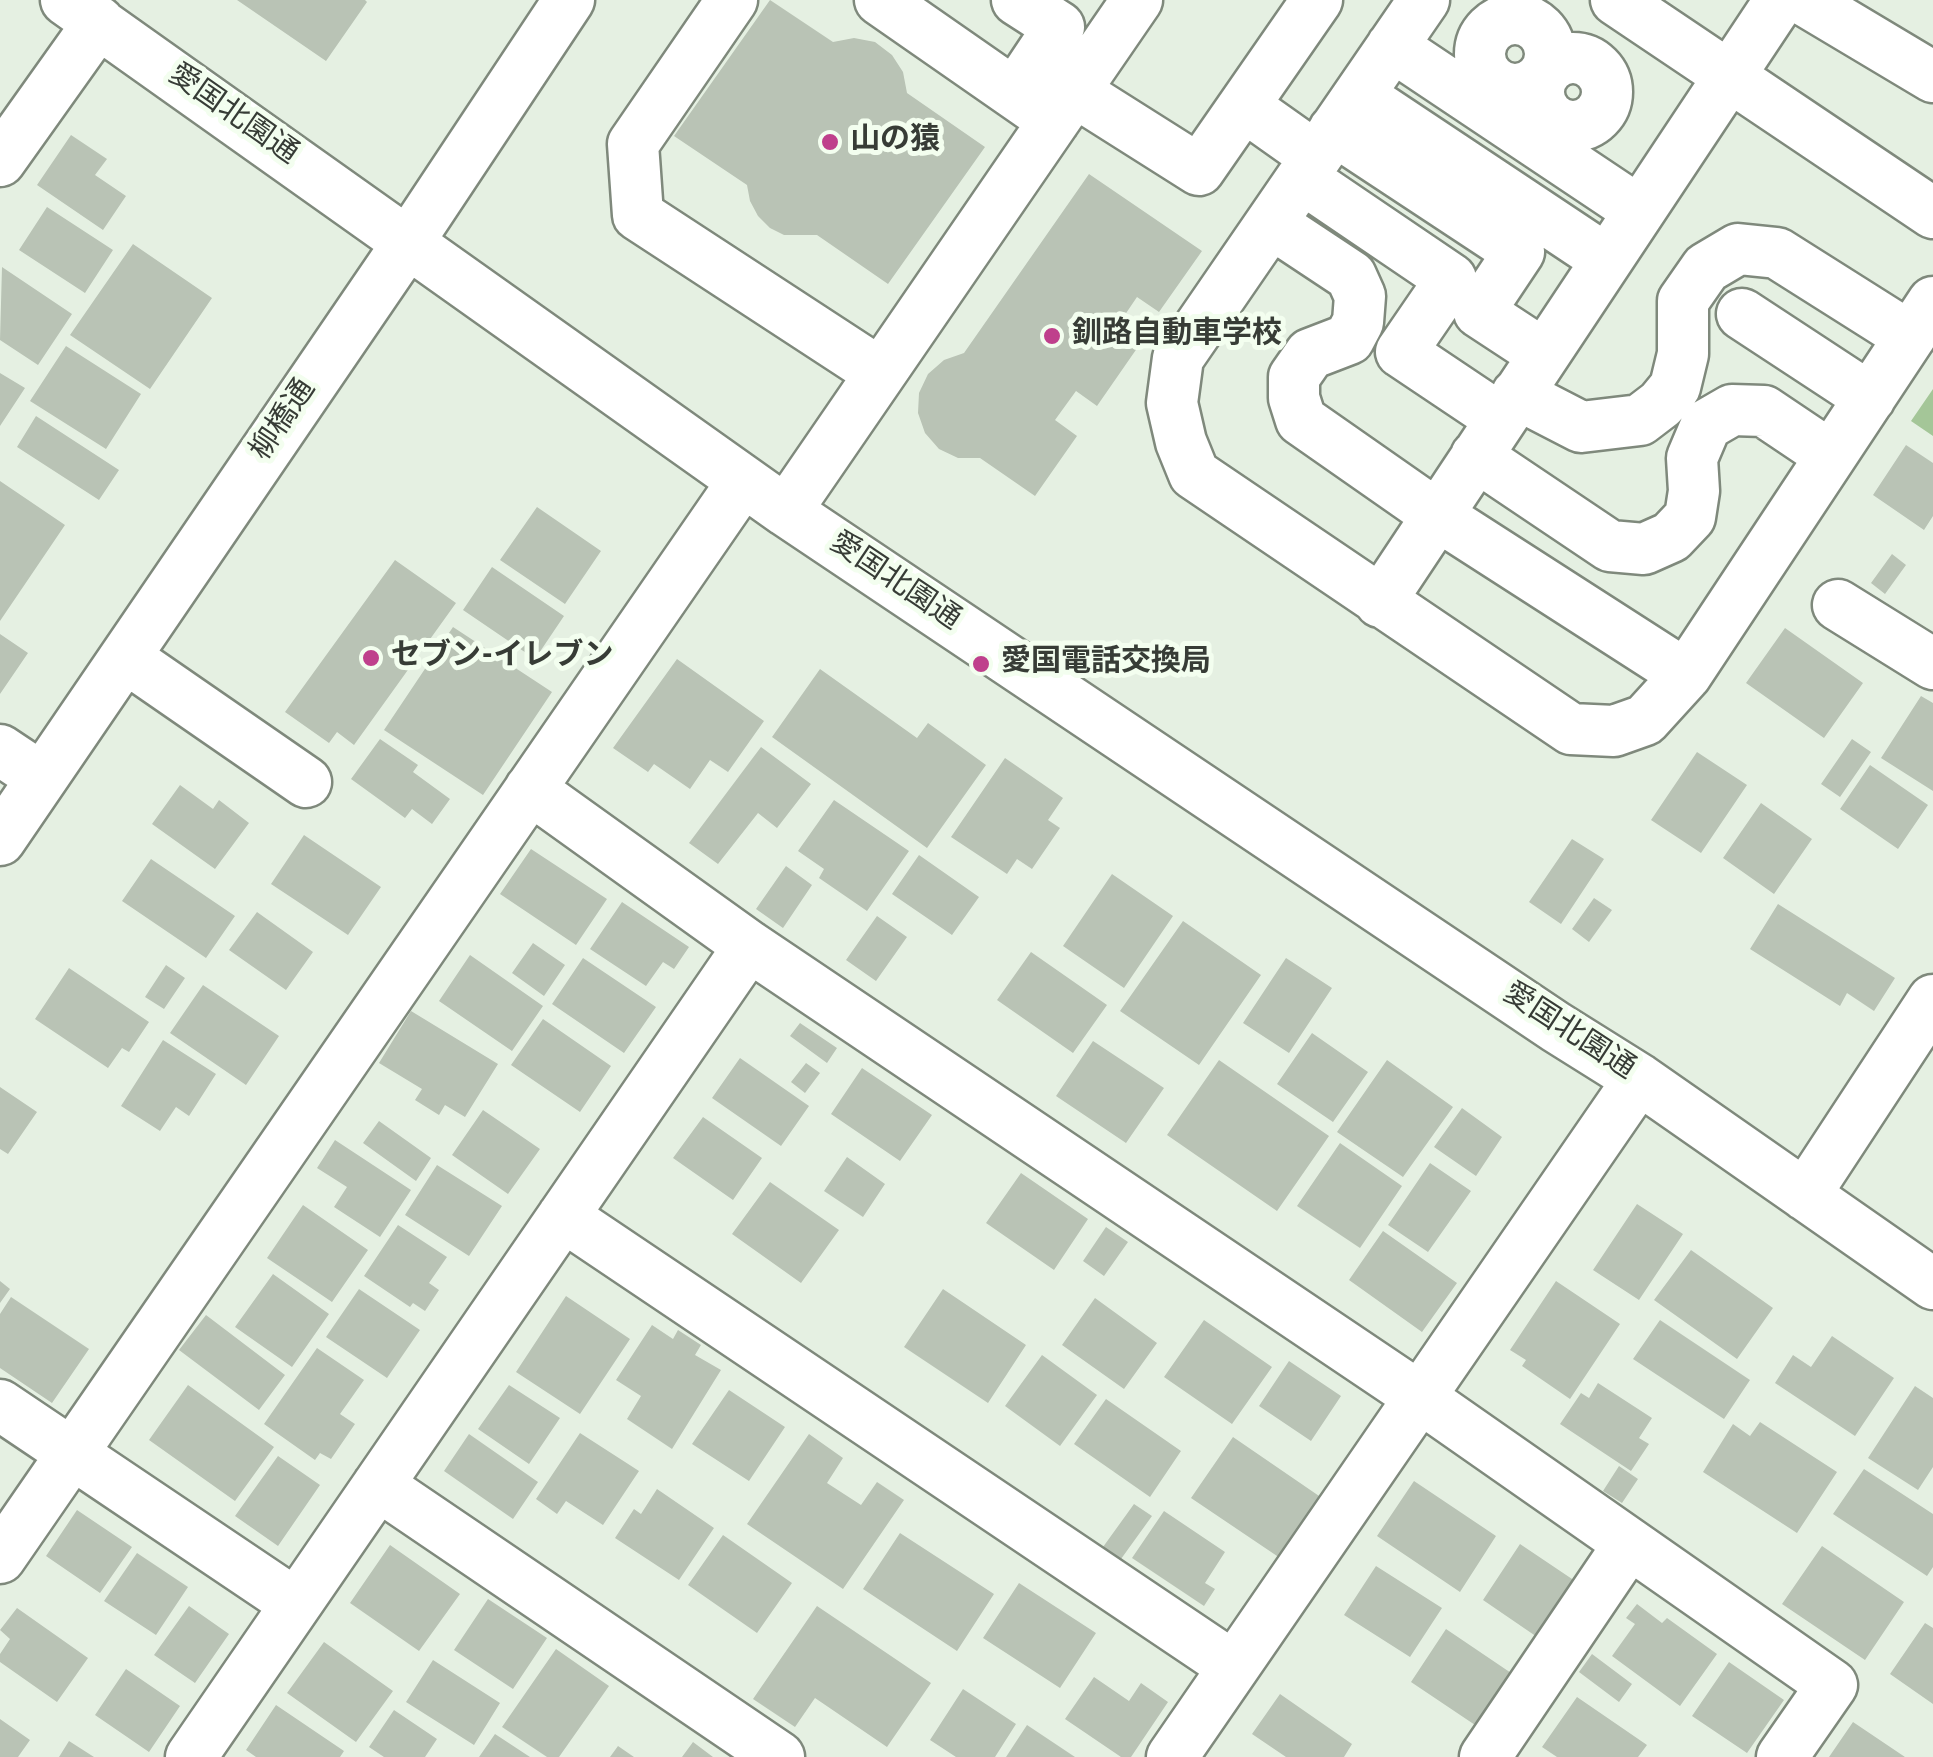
<!DOCTYPE html>
<html>
<head>
<meta charset="utf-8">
<style>
	body { margin:0 }
	canvas { display:block; background:#e5f0e2 }
</style>
</head>
<body>
<canvas width="1933" height="1757"></canvas>
<script>
const context = document.querySelector('canvas').getContext('2d');
context.lineJoin = 'round';
function fill(path, color) { context.fillStyle = color; context.fill(path, 'evenodd'); }
const toPath = rows => new Path2D(rows.map(r => 'M' + r).join(''));
function strokePath(path, color, width, dash) { context.strokeStyle = color; context.lineWidth = width; context.lineCap = dash ? 'butt' : 'round'; context.setLineDash(dash || []); context.stroke(path); }
function write(font, color, halo, rows, align = 'center') {
  context.font = font + ' Overpass,"Noto Sans JP",sans-serif'; context.lineWidth = 10; context.setLineDash([]); context.textBaseline = 'middle'; context.strokeStyle = halo; context.fillStyle = color; for (const [text, x, y, turn = 0] of rows) {
    context.save(); context.translate(x, y); context.rotate((+turn || 0) * Math.PI / 180); context.textAlign = isNaN(turn) ? turn : align; if (halo) context.strokeText(text, 0, 0); context.fillText(text, 0, 0); context.restore();
  }
}
fill(toPath([
	[1933,389,1933,436,1911,421]
]), '#a4c698');
fill(toPath([
	[237,0,365,0,367,2,326,61],
	[770,0,833,42,854,38,875,42,892,55,903,72,907,93,985,147,888,284,817,235,784,235,770,228,758,216,750,201,747,185,674,136],
	[71,135,107,159,95,175,126,196,103,230,37,185],
	[1089,174,1202,251,1159,312,1137,297,1116,328,1140,344,1097,406,1076,391,1055,420,1077,436,1035,496,980,458,958,458,939,449,925,433,918,413,919,393,928,374,944,360,964,353],
	[47,207,113,250,85,293,19,250],
	[133,244,212,298,150,389,70,335],
	[2,267,72,314,38,365,0,340],
	[66,346,141,394,106,449,30,401],
	[0,373,25,388,0,426],
	[36,416,119,470,99,500,17,447],
	[1906,445,1933,463,1933,516,1924,530,1873,495],
	[0,481,65,525,0,621],
	[537,507,601,551,565,604,500,560],
	[1892,554,1906,565,1885,594,1871,583],
	[395,560,456,603,354,745,337,732,329,743,285,712],
	[492,567,564,616,535,659,463,610],
	[453,627,552,692,483,795,384,730],
	[1785,628,1863,683,1824,738,1746,683],
	[0,634,28,653,0,694],
	[677,659,764,721,728,772,710,760,690,789,654,764,648,772,613,748],
	[820,669,917,738,928,723,986,765,927,848,772,737],
	[1921,696,1933,703,1933,791,1881,758],
	[380,739,418,765,413,772,450,799,432,824,412,809,405,818,351,779],
	[1852,739,1871,752,1840,797,1821,784],
	[761,747,811,784,777,828,758,813,718,864,689,843],
	[1697,752,1747,785,1701,853,1651,820],
	[1005,758,1063,798,1048,820,1060,828,1032,869,1017,859,1007,874,951,837],
	[1870,765,1928,805,1898,849,1840,809],
	[180,785,213,809,219,800,249,823,215,869,152,824],
	[834,800,909,851,867,911,819,878,824,869,798,851],
	[1761,803,1812,839,1774,894,1723,858],
	[304,835,381,887,348,935,271,884],
	[1572,839,1604,859,1561,924,1529,902],
	[531,849,607,899,576,945,500,894],
	[919,855,979,897,952,935,892,894],
	[151,859,235,916,206,958,122,901],
	[786,866,812,885,783,928,756,909],
	[1112,874,1173,916,1124,988,1063,946],
	[1594,898,1612,910,1589,942,1572,929],
	[622,902,689,947,674,969,663,962,646,986,590,949],
	[1778,904,1895,978,1874,1011,1847,993,1840,1006,1750,949],
	[257,912,313,952,286,990,229,950],
	[877,916,907,937,876,981,846,960],
	[1183,921,1261,975,1199,1065,1120,1011],
	[533,943,565,965,544,996,512,973],
	[1031,952,1107,1005,1073,1053,997,1000],
	[470,955,543,1006,512,1051,439,1001],
	[583,958,656,1007,624,1053,552,1004],
	[1286,958,1332,988,1289,1053,1243,1023],
	[166,965,185,978,164,1009,145,997],
	[69,968,149,1022,129,1052,122,1048,108,1068,35,1019],
	[203,985,279,1036,246,1085,170,1033],
	[411,1011,498,1064,465,1117,445,1105,439,1115,415,1100,422,1089,379,1063],
	[543,1019,611,1066,580,1112,511,1065],
	[800,1023,837,1048,827,1063,790,1036],
	[1312,1033,1368,1072,1333,1122,1277,1084],
	[163,1040,216,1074,189,1116,176,1107,160,1131,121,1106],
	[1093,1041,1164,1088,1126,1143,1056,1096],
	[740,1058,809,1106,781,1146,712,1098],
	[1219,1060,1329,1136,1277,1211,1167,1135],
	[1387,1060,1453,1107,1403,1177,1337,1132],
	[806,1063,820,1073,805,1093,791,1082],
	[862,1068,932,1115,900,1161,831,1114],
	[0,1087,37,1112,8,1154,0,1149],
	[1462,1108,1502,1137,1476,1176,1434,1147],
	[483,1110,540,1149,508,1194,452,1155],
	[703,1117,762,1158,733,1200,673,1158],
	[379,1121,431,1158,416,1181,363,1143],
	[335,1140,411,1190,380,1237,334,1207,347,1187,317,1168],
	[1340,1143,1402,1186,1360,1248,1297,1206],
	[847,1157,885,1184,863,1217,824,1191],
	[1430,1163,1471,1191,1428,1252,1388,1225],
	[437,1165,502,1206,469,1256,405,1215],
	[1021,1173,1088,1219,1054,1270,986,1223],
	[770,1182,839,1230,801,1283,732,1234],
	[1637,1204,1683,1234,1639,1300,1593,1270],
	[303,1205,368,1250,332,1302,267,1258],
	[398,1225,447,1257,429,1283,439,1290,425,1311,413,1303,410,1307,364,1276],
	[1106,1227,1128,1242,1104,1276,1083,1261],
	[1383,1231,1457,1283,1422,1332,1349,1280],
	[1691,1250,1773,1308,1737,1359,1654,1300],
	[273,1274,329,1314,292,1367,235,1327],
	[0,1281,10,1289,0,1303],
	[1556,1281,1620,1324,1570,1399,1522,1366,1526,1360,1510,1350],
	[359,1289,420,1330,387,1378,326,1337],
	[943,1289,1026,1345,988,1403,904,1347],
	[566,1296,630,1339,580,1414,516,1372],
	[11,1297,89,1349,52,1403,0,1368,0,1314],
	[1095,1298,1157,1343,1124,1389,1062,1345],
	[206,1315,285,1375,259,1410,179,1350],
	[1204,1320,1272,1367,1232,1424,1164,1377],
	[1660,1320,1750,1380,1724,1419,1633,1359],
	[652,1325,673,1339,678,1330,701,1345,695,1355,721,1370,672,1449,627,1419,641,1396,616,1380],
	[1832,1336,1894,1378,1855,1436,1775,1383,1793,1355,1811,1367],
	[317,1348,364,1380,340,1414,355,1424,331,1459,320,1453,315,1460,264,1424],
	[1042,1355,1097,1395,1060,1446,1005,1406],
	[1289,1361,1341,1396,1311,1441,1259,1406],
	[1598,1383,1652,1418,1639,1438,1649,1444,1631,1471,1560,1424,1581,1393,1589,1398],
	[188,1385,274,1447,235,1501,149,1440],
	[509,1385,560,1418,529,1464,478,1429],
	[1915,1386,1933,1398,1933,1467,1918,1490,1868,1458],
	[729,1390,785,1427,749,1481,692,1444],
	[1106,1399,1181,1451,1150,1497,1074,1444],
	[1760,1422,1837,1472,1797,1533,1703,1472,1733,1424,1750,1436],
	[580,1433,639,1471,603,1525,566,1501,557,1514,536,1499],
	[469,1434,538,1482,513,1519,444,1471],
	[809,1434,843,1458,827,1483,861,1505,877,1482,904,1500,843,1589,747,1524],
	[1233,1437,1322,1498,1280,1558,1191,1498],
	[278,1456,320,1485,278,1546,235,1516],
	[1619,1466,1638,1479,1622,1503,1603,1491],
	[1864,1469,1933,1514,1933,1567,1927,1576,1833,1514],
	[1414,1481,1496,1536,1460,1592,1377,1536],
	[657,1489,714,1528,679,1580,615,1538,634,1509,641,1514],
	[1134,1504,1152,1516,1121,1559,1103,1547],
	[77,1510,132,1547,100,1593,46,1556],
	[1164,1511,1225,1552,1205,1583,1215,1589,1204,1606,1132,1558],
	[900,1533,994,1594,957,1651,863,1589],
	[723,1535,792,1583,757,1633,688,1585],
	[1520,1544,1578,1583,1540,1639,1483,1600],
	[390,1545,460,1594,419,1651,350,1603],
	[1822,1546,1904,1602,1865,1660,1782,1604],
	[137,1553,188,1587,156,1635,104,1601],
	[1376,1566,1442,1608,1410,1657,1344,1615],
	[1019,1583,1096,1633,1060,1688,983,1638],
	[488,1599,547,1638,513,1689,454,1650],
	[1637,1604,1662,1623,1667,1618,1717,1654,1680,1706,1612,1656,1635,1624,1626,1618],
	[189,1606,229,1634,195,1683,154,1655],
	[817,1606,931,1683,887,1747,815,1698,795,1727,753,1699],
	[17,1608,88,1658,57,1702,0,1662,0,1654,10,1639,0,1630],
	[1925,1623,1933,1628,1933,1704,1890,1674],
	[1446,1629,1517,1677,1481,1729,1411,1682],
	[324,1642,393,1691,356,1742,287,1693],
	[556,1649,609,1686,559,1757,547,1757,502,1727],
	[1592,1654,1632,1684,1619,1702,1579,1672],
	[433,1660,500,1703,474,1745,406,1702],
	[1729,1662,1784,1700,1747,1753,1692,1716],
	[126,1669,180,1706,149,1752,95,1715],
	[1094,1677,1129,1701,1141,1683,1168,1702,1131,1757,1121,1757,1065,1719],
	[963,1689,1016,1724,995,1757,956,1757,930,1740],
	[1280,1694,1352,1744,1344,1757,1286,1757,1252,1734],
	[1577,1697,1647,1745,1638,1757,1557,1757,1542,1747],
	[276,1705,344,1751,340,1757,256,1757,246,1750],
	[394,1710,437,1739,425,1757,384,1757,369,1747],
	[0,1719,30,1740,18,1757,0,1757],
	[1853,1722,1905,1757,1829,1757],
	[1027,1725,1075,1757,1006,1757],
	[495,1734,530,1757,479,1757],
	[69,1741,94,1757,59,1757],
	[693,1742,713,1757,682,1757],
	[618,1746,634,1757,610,1757]
]), '#b9c3b5');
const minor = toPath([
	[66,0,786,511,1556,1027,1639,1079,1933,1284],
	[732,0,633,144,638,215,880,373],
	[880,0,1054,121],
	[1424,0,1178,358,1172,403,1181,442,1194,474,1571,729,1614,731,1645,720,1686,675,1933,302],
	[1616,0,1933,213],
	[1804,0,1933,77],
	'1480 54a35 35 0 1 1 70 0a35 35 0 1 1-70 0Z',
	[1392,46,1639,211],
	'1539 92a34 34 0 1 1 68 0a34 34 0 1 1-68 0Z',
	[1074,91,1199,170,1317,0],
	[1015,93,1059,27,1017,0],
	[1359,95,1607,260],
	[1244,106,1316,157],
	[1334,130,1519,252,1479,312,1543,354],
	[0,161,99,22],
	[1302,178,1451,279,1401,352,1501,419],
	[1271,223,1351,276,1360,296,1358,322,1349,339,1310,354,1294,377,1294,398,1301,420,1437,515,1686,675],
	[1742,314,1870,398],
	[1517,394,1581,427,1640,420,1661,404,1675,387,1683,354,1683,301,1706,268,1738,249,1777,253,1910,337],
	[1476,456,1610,546,1644,549,1671,537,1690,517,1694,491,1692,458,1706,425,1732,410,1764,411,1831,456],
	[786,511,1137,0],
	[1380,602,1780,0],
	[1838,605,1933,664],
	[125,657,306,782],
	[0,750,42,778],
	[530,789,749,946,1421,1398,1832,1685,1782,1757],
	[0,840,409,241,569,0],
	[1805,1195,1933,1000],
	[563,1216,1234,1667],
	[0,1405,296,1604],
	[378,1485,779,1757],
	[0,1558,743,481],
	[191,1757,749,946],
	[1172,1757,1639,1079],
	[1485,1757,1629,1544]
]);
strokePath(minor, '#7f897c', 55);
strokePath(minor, '#fff', 50);
for (const [x, y, r, color] of [
	[830,142,10,"#bf408c"],
	[1052,336,10,"#bf408c"],
	[371,658,10,"#bf408c"],
	[981,664,10,"#bf408c"]
]) { const dot = new Path2D(); dot.arc(x, y, r, 0, 2 * Math.PI); context.fillStyle = color; context.fill(dot); strokePath(dot, '#f3feef', 4); }
write('30px', '#373c36', '#f3feef', [
	["愛国北園通",232,116,35],
	["柳橋通",285,421,-56],
	["愛国北園通",894,583,34],
	["愛国北園通",1568,1033,33]
]);
write('bold 30px', '#373c36', '#f3feef', [
	["山の猿",850,142],
	["釧路自動車学校",1072,336],
	["セブン-イレブン",391,658],
	["愛国電話交換局",1001,664]
], 'left');
</script>
</body>
</html>
